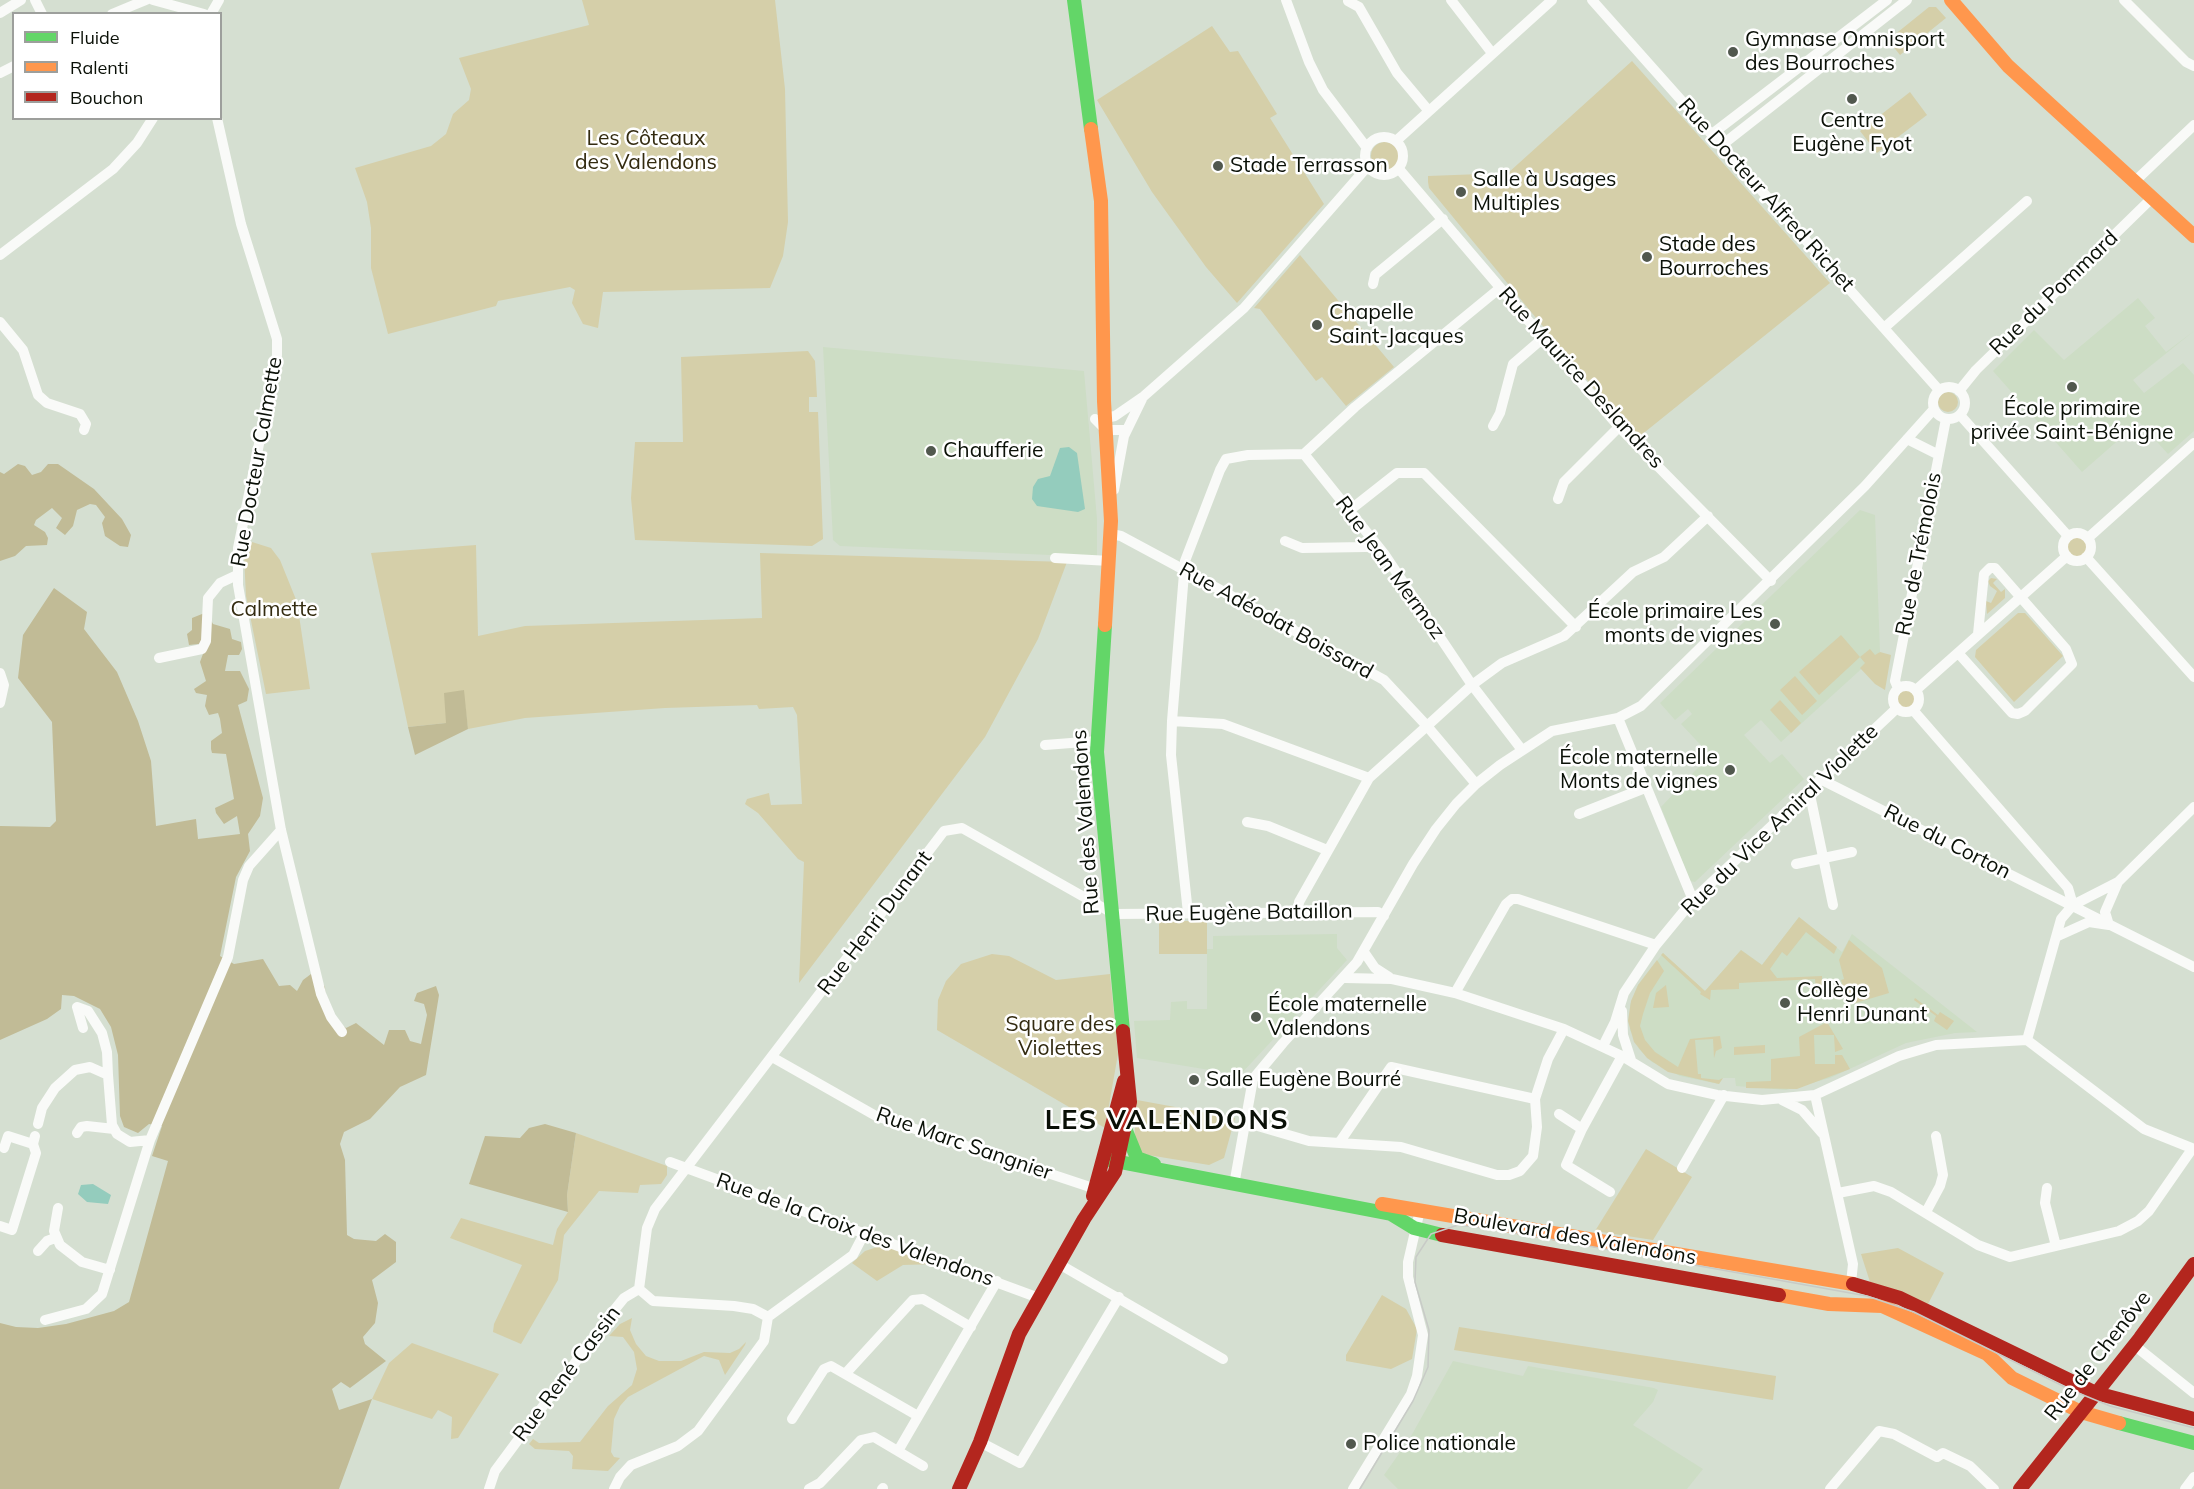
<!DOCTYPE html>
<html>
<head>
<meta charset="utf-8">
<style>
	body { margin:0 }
	#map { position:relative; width:2194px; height:1489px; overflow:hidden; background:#d5dfd1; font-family:Mulish,sans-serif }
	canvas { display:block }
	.legend { position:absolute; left:12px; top:12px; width:210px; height:108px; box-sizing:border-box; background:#fff; border:2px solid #9d9f9c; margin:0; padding:8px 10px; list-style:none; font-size:18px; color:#0a1007 }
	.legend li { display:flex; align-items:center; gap:12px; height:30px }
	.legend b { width:30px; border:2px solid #9d9f9c }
</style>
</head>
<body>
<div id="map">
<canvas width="2194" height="1489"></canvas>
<ul class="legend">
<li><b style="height:8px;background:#63d668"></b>Fluide</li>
<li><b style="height:8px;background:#ff974d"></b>Ralenti</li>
<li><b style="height:8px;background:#b3261e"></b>Bouchon</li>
</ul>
</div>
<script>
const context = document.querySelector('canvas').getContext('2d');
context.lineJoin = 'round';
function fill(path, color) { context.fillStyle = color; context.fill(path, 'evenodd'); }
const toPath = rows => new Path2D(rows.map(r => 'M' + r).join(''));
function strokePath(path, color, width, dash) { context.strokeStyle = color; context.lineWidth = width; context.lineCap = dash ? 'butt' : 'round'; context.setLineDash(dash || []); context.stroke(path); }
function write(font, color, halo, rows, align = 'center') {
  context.font = font + ' Mulish,sans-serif'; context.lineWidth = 5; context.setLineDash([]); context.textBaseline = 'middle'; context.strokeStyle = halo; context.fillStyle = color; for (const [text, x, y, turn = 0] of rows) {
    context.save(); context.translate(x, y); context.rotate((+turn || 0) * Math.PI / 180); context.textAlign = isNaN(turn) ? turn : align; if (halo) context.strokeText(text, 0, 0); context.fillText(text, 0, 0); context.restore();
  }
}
fill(toPath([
	[2138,298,2155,318,2145,326,2166,352,2194,331,2133,380,2144,393,2183,363,2194,375,2194,431,2168,454,2139,422,2082,472,1993,371,2034,330,2064,360],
	[823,347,1084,371,1097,519,1097,557,840,546,833,540],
	[1860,510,1875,515,1880,652,1781,742,1761,720,1744,735,1770,763,1782,754,1804,779,1695,882,1690,881,1661,807,1710,755,1681,724,1692,714,1688,709,1675,720,1660,703],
	[1799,917,1842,952,1852,934,1977,1032,1955,1033,1906,1043,1830,1078,1786,1090,1736,1086,1735,1078,1723,1078,1719,1084,1680,1076,1652,1062,1639,1049,1630,1030,1630,1005,1638,985,1663,953,1705,991,1741,950,1762,965],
	[1337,934,1337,948,1347,960,1240,1075,1137,1058,1134,1021,1170,1020,1171,1002,1187,1001,1187,1009,1207,1009,1207,949,1213,949,1213,936],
	[1453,1361,1523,1376,1528,1366,1654,1388,1658,1390,1653,1402,1633,1425,1703,1469,1687,1489,1398,1489,1384,1475,1410,1438]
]), '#cdddc5');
fill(toPath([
	[582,0,775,0,785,89,788,222,783,256,770,288,603,292,598,328,583,324,572,303,575,290,570,287,498,301,496,306,388,334,371,268,371,228,367,202,355,168,431,146,446,134,453,114,469,100,471,89,459,58,589,25],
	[1929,7,1936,7,1946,18,1900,55,1888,40],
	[1212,26,1230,52,1238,51,1277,114,1270,118,1324,204,1237,303,1206,267,1152,192,1097,100],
	[1632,61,1830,283,1640,436,1593,387,1429,188,1428,182,1428,176,1508,173],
	[1910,92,1927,115,1877,153,1860,131],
	'1371 156a14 14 0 1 1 28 0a14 14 0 1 1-28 0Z',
	[1300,255,1394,367,1346,406,1322,377,1316,381,1260,309,1254,308],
	[808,351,815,361,817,397,809,397,809,412,818,412,823,539,812,546,635,540,631,498,635,442,683,442,681,357],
	'1938 402a10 10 0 1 1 20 0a10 10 0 1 1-20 0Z',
	'2066 547a11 11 0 1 1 22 0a11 11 0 1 1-22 0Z',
	[252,542,271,548,280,560,297,602,310,689,266,694,246,596,244,556],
	[476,545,478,636,525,626,762,618,760,553,1067,562,1038,639,985,737,799,983,804,862,798,859,758,813,745,804,747,799,769,793,771,805,802,804,797,715,793,707,759,709,757,705,665,708,525,718,468,729,463,690,446,723,408,727,371,553],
	[1991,578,1997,579,1993,583,2001,592,2005,589,2005,598,1987,614,1986,601,1991,603,1997,591,1990,586,1988,581],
	[2018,613,2025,613,2063,656,2014,702,1975,657,1976,650],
	[1841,635,1860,657,1870,649,1875,655,1880,652,1891,655,1885,690,1875,684,1860,668,1865,663,1860,657,1819,695,1799,672],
	[1795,676,1817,701,1802,715,1780,690],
	'1897 699a9 9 0 1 1 18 0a9 9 0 1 1-18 0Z',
	[1780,700,1801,723,1791,733,1770,710],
	[1799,917,1837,947,1834,954,1806,932,1787,956,1782,952,1770,969,1777,978,1822,976,1822,991,1816,991,1815,979,1739,983,1739,989,1711,990,1710,1000,1700,994,1701,992,1661,955,1663,953,1705,991,1741,950,1762,965],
	[1159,921,1207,921,1207,954,1159,954],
	[1849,940,1882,968,1889,993,1849,1005,1841,980,1844,979,1839,960],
	[992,954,1009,956,1056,980,1110,974,1118,1054,1105,1128,937,1030,938,1000,946,981,961,964],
	[1657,960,1664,971,1650,993,1643,1014,1640,1026,1645,1040,1655,1052,1678,1067,1690,1039,1720,1036,1722,1048,1716,1051,1714,1058,1713,1039,1695,1040,1698,1074,1701,1074,1701,1078,1719,1080,1723,1078,1719,1084,1668,1072,1647,1058,1634,1042,1628,1021,1631,1001,1638,985],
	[1666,985,1669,1007,1653,1008,1656,993],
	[1915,998,1938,1015,1940,1012,1954,1021,1947,1030,1934,1021,1936,1016,1914,1000],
	[1827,1022,1843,1049,1835,1052,1834,1035,1814,1035,1815,1064,1835,1064,1835,1055,1842,1055,1850,1069,1797,1089,1746,1088,1746,1082,1771,1081,1771,1059,1800,1056,1799,1037],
	[1765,1045,1765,1053,1734,1055,1734,1047],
	[1137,1100,1235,1118,1224,1158,1209,1165,1142,1154,1134,1143],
	[576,1133,667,1166,667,1175,661,1184,640,1185,638,1193,599,1191,564,1235,558,1280,521,1344,493,1332,494,1324,522,1265,450,1238,461,1218,553,1245,557,1229,568,1212,567,1195],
	[1646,1149,1692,1177,1653,1240,1595,1231],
	[877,1247,892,1248,936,1264,903,1265,877,1281,852,1263,865,1251],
	[1898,1248,1944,1273,1928,1304,1870,1282,1861,1254],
	[1382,1295,1406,1309,1417,1329,1412,1359,1391,1369,1346,1361,1346,1355],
	[632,1318,630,1330,636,1344,646,1356,659,1361,681,1361,704,1352,730,1353,739,1349,746,1342,745,1345,725,1375,719,1360,704,1356,628,1397,620,1406,614,1419,611,1452,614,1457,620,1458,608,1471,572,1469,573,1456,569,1451,535,1449,529,1444,533,1439,539,1443,580,1442,608,1406,632,1385,637,1369,634,1352,623,1337,609,1336,620,1324],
	[1459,1327,1776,1376,1773,1400,1454,1350],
	[412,1343,499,1374,458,1438,451,1439,452,1417,438,1410,432,1419,372,1399,389,1363]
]), '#d5cfa9');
fill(toPath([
	[18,464,25,466,32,475,41,472,48,464,58,464,94,489,122,519,131,535,128,547,120,546,105,536,102,523,105,517,96,505,90,504,77,510,73,526,65,535,56,528,62,518,52,508,36,520,34,525,45,532,48,538,47,545,26,546,15,556,0,561,0,472,4,474],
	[54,588,87,612,84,629,117,672,138,721,151,761,156,826,196,819,198,839,240,834,237,816,224,824,216,813,215,808,234,799,226,754,212,753,211,749,211,741,222,733,220,719,218,713,209,715,205,706,207,695,196,693,194,689,206,681,200,662,207,643,189,645,187,634,192,630,192,618,207,612,213,624,230,629,232,639,241,642,242,649,239,655,228,655,225,671,240,671,249,689,247,701,238,705,263,798,260,816,248,834,250,851,236,877,220,956,234,964,263,959,279,986,290,985,297,991,303,980,315,971,325,987,326,1014,346,1028,356,1023,384,1045,389,1030,405,1030,410,1041,421,1044,427,1015,424,1004,414,1001,417,993,436,986,439,995,426,1075,400,1087,370,1119,344,1132,340,1144,345,1160,347,1235,354,1239,376,1241,385,1234,396,1242,396,1262,372,1280,378,1303,375,1323,363,1337,365,1344,386,1361,350,1388,341,1382,332,1389,339,1410,372,1399,339,1489,0,1489,0,1323,16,1327,38,1328,66,1324,114,1311,129,1302,168,1161,152,1156,162,1126,149,1124,138,1133,124,1127,120,1116,118,1055,111,1027,100,1009,74,996,62,995,61,1009,47,1019,0,1040,0,826,50,827,56,821,52,722,18,678,23,635],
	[464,690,468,729,415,755,408,727,446,723,444,693],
	[545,1124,576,1133,567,1195,568,1212,469,1184,485,1136,520,1138,529,1128]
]), '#c1bb96');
fill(toPath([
	[1069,447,1077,453,1085,509,1078,512,1037,506,1032,499,1033,487,1038,479,1050,476,1060,448],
	[93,1184,111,1195,108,1204,87,1202,78,1194,81,1185]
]), '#94ccbd');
strokePath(toPath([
	[35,0,42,14],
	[153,0,204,14],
	[1286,0,1309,62,1323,90,1367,148],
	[1451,0,1492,53],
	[1592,0,1939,390],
	[2124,0,2186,62,2194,66],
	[1348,1,1359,7,1397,73,1428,110],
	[0,13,21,0],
	[112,14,146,0],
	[211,14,219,0],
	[0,73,14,66],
	[217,118,241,224,277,339,277,355,238,548,238,585,281,830,321,994,331,1017,342,1032],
	[1712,134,1887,0],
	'1365 156a19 19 0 1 1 38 0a19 19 0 1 1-38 0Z',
	[1396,141,1552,0],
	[1722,145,1907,0],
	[1399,169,1619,427,1771,581],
	[2134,182,2194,125],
	[0,255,113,169,137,143,153,118],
	[1373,284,1375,275,1443,219],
	[0,322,23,350,38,395,47,403,80,414,86,424,84,430],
	[1884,328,2027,201],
	'1933 403a16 16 0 1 1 32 0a16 16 0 1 1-32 0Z',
	[1959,391,1976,370,2152,198],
	[1960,415,2068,536],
	[1105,418,1115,416,1144,396,1244,308,1368,166],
	[1095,419,1106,430,1126,430],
	[1493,426,1500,413,1513,364,1542,339],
	[1907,439,1937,454],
	[1304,454,1385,555,1472,685,1502,663,1564,636,1633,572,1664,557,1708,516],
	[1114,490,1124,436,1142,399],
	[1558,499,1564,482,1619,427],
	[1350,510,1397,473,1424,473,1576,627],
	'2063 547a14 14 0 1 1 28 0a14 14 0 1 1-28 0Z',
	[1111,534,1121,536,1175,565,1384,680,1427,726,1369,778,1299,902,1298,912],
	[2088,538,2194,443],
	[1285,541,1302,548,1366,547,1374,541],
	[2086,557,2194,677],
	[1055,558,1110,561],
	[1959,654,2012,713,2018,714,2025,711,2072,664,2066,649,1995,568,1990,568,1984,574,1978,634],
	[159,658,202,649,206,641,208,598,220,583,237,575],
	[0,673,4,685,0,703],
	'1893 699a13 13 0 1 1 26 0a13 13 0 1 1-26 0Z',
	[1898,688,1895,681,1946,419],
	[1916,690,2067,556],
	[1913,710,2068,888,2073,905],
	[1618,718,1693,900],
	[1172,721,1223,724,1369,778],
	[1045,745,1097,741],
	[1820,779,2194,967],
	[1476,784,1427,726,1472,685,1522,750],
	[1809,790,1833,905],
	[1579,814,1645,788],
	[1247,822,1268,826,1327,850],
	[1796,864,1852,852],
	[1188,913,1171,755,1172,721,1185,561,1220,470,1226,459,1248,455,1304,454,1355,407,1500,288],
	[2058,936,2089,922,2109,925,2105,912,2118,882],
	[1364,952,1375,968,1389,977],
	[1345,978,1392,979,1455,993,1564,1029,1622,1056,1668,1084,1717,1095,1762,1100,1815,1095,1899,1056,1936,1045,2027,1040],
	[1455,993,1506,904,1512,899,1518,899,1656,945],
	[1622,1011,1623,1035,1631,1060],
	[83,1028,77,1007,88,1011,102,1033,107,1052,108,1075],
	[2027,1040,2061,919,2073,905,2118,882,2194,807],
	[2027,1040,2144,1129,2194,1149],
	[1603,1046,1615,1022,1624,993,1656,945,1693,900,1897,708],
	[772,1057,876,1116,1096,1189],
	[1815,1095,1853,1264,1851,1283],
	[1782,1100,1802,1110,1822,1133],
	[1559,1114,1582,1129],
	[1244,1122,1309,1141,1401,1147,1497,1175,1509,1175,1520,1171,1533,1156,1537,1127,1535,1099,1548,1059,1564,1029],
	[38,1124,42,1108,55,1088,75,1070,90,1067,108,1075,112,1125,117,1134,130,1142,150,1140],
	[77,1133,81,1127,87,1126,114,1129],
	[1339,1143,1391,1067,1535,1099],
	[4,1148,8,1136,33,1144],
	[670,1162,1039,1298],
	[1682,1168,1724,1095],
	[1234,1185,1253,1079,1283,1043,1357,962,1413,864,1436,829,1456,804,1476,784,1500,765,1552,731,1618,718,1641,706,1865,486,1934,409],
	[2047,1188,2045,1203,2056,1246],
	[1610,1192,1566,1165,1582,1129,1622,1056],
	[1838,1193,1874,1186,1891,1192,1978,1245,2010,1257,2119,1231,2138,1221,2149,1211,2192,1149],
	[58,1208,54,1231,60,1245,82,1262,110,1270],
	[1926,1212,1940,1186,1943,1175,1936,1136],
	[0,1226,12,1230,36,1153,33,1144,35,1136],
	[38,1251,47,1241,55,1238],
	[1059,1264,1223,1359],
	[639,1289,653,1301,734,1306,753,1309,768,1317],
	[45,1320,86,1309,102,1294,150,1140,228,957,243,880,249,866,281,830],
	[2134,1345,2194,1393],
	[846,1373,913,1300,923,1299,971,1327],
	[792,1419,824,1369,831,1366,918,1416],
	[980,1442,1020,1463,1119,1297],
	[898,1451,997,1281],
	[489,1489,495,1471,611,1314,624,1298,639,1289,647,1228,655,1209,944,831,962,828,1114,914,1378,912,1384,916],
	[614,1489,620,1477,631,1465,678,1446,698,1431,764,1341,768,1317,853,1255,864,1234],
	[809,1489,820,1483,861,1440,874,1437,923,1466],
	[882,1489,883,1488],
	[1353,1489,1411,1394,1417,1376,1423,1335,1408,1277,1408,1262,1420,1210],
	[1830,1489,1879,1431,1894,1434,1937,1457,1943,1453,1970,1466,1994,1489],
	[2185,1489,2194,1477]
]), '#f9faf8', 10);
strokePath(toPath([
	[1074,0,1091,129],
	[1105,625,1097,752,1123,1031],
	[1126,1131,1137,1158,1154,1164],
	[1104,1159,1391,1214,1414,1228,1442,1235],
	[2119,1423,2194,1443]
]), '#63d668', 14);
strokePath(toPath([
	[1951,0,2008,66,2194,236],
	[1091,129,1101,201,1104,401,1111,521,1105,625],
	[1382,1204,1853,1284],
	[1779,1295,1829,1304,1882,1306,1987,1354,2012,1378,2081,1412,2119,1423]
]), '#ff974d', 14);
strokePath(toPath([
	[1093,1196,1124,1081],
	[1442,1235,1779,1295],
	[1853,1284,1900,1298,2096,1393,2194,1419],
	[959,1489,980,1442,1019,1334,1084,1219,1115,1172,1130,1102,1123,1031],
	[2020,1489,2140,1338,2194,1264]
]), '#b3261e', 14);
strokePath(toPath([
	[1360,1489,1413,1401,1428,1367,1429,1330,1415,1282,1416,1257,1431,1234,1458,1225,1499,1230,1867,1296,1914,1312,2071,1390,2110,1406,2194,1428]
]), '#c8cbc7', 1.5);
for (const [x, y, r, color] of [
	[1733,52,6,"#51584e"],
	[1852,99,6,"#51584e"],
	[1218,166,6,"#51584e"],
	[1461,192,6,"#51584e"],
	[1647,257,6,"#51584e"],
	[1317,325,6,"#51584e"],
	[2072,387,6,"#51584e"],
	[931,451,6,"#51584e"],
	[1775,624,6,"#51584e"],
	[1730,770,6,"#51584e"],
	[1785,1003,6,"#51584e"],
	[1256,1017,6,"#51584e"],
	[1194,1080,6,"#51584e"],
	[1351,1444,6,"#51584e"]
]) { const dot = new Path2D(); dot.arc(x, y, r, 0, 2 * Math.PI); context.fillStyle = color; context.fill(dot); strokePath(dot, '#fff', 2); }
write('21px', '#0a1007', '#fff', [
	["Gymnase Omnisport",1745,40],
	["des Bourroches",1745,64],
	["Centre",1852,121,"center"],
	["Eugène Fyot",1852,145,"center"],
	["Stade Terrasson",1230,166],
	["Salle à Usages",1473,180],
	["Multiples",1473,204],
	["Stade des",1659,245],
	["Bourroches",1659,269],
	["Chapelle",1329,313],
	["Saint-Jacques",1329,337],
	["École primaire",2072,409,"center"],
	["privée Saint-Bénigne",2072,433,"center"],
	["Chaufferie",943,451],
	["École primaire Les",1763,612,"right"],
	["monts de vignes",1763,636,"right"],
	["École maternelle",1718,758,"right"],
	["Monts de vignes",1718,782,"right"],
	["Collège",1797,991],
	["Henri Dunant",1797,1015],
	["École maternelle",1268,1005],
	["Valendons",1268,1029],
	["Salle Eugène Bourré",1206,1080],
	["Police nationale",1363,1444]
], 'left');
write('21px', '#332b10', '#fff', [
	["Les Côteaux",646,139],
	["des Valendons",646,163],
	["Calmette",274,610],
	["Square des",1060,1025],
	["Violettes",1060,1049]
]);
write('21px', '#0a1007', '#fff', [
	["Rue Docteur Alfred Richet",1766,195,48],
	["Rue du Pommard",2054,293,-44],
	["Rue Maurice Deslandres",1581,378,48],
	["Rue Docteur Calmette",257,462,-80],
	["Rue de Trémolois",1919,554,-79],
	["Rue Jean Mermoz",1390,568,54],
	["Rue Adéodat Boissard",1276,621,29],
	["Rue du Vice Amiral Violette",1780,820,-44],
	["Rue des Valendons",1086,822,-94],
	["Rue du Corton",1947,842,27],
	["Rue Eugène Bataillon",1249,913,-1],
	["Rue Henri Dunant",875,923,-53],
	["Rue Marc Sangnier",964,1144,19],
	["Rue de la Croix des Valendons",855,1230,20],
	["Boulevard des Valendons",1575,1237,10],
	["Rue de Chenôve",2098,1356,-52],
	["Rue René Cassin",567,1374,-53]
]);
context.letterSpacing = '1.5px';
write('bold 27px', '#0a1007', '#fff', [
	["LES VALENDONS",1167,1121]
]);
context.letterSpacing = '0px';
</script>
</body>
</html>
